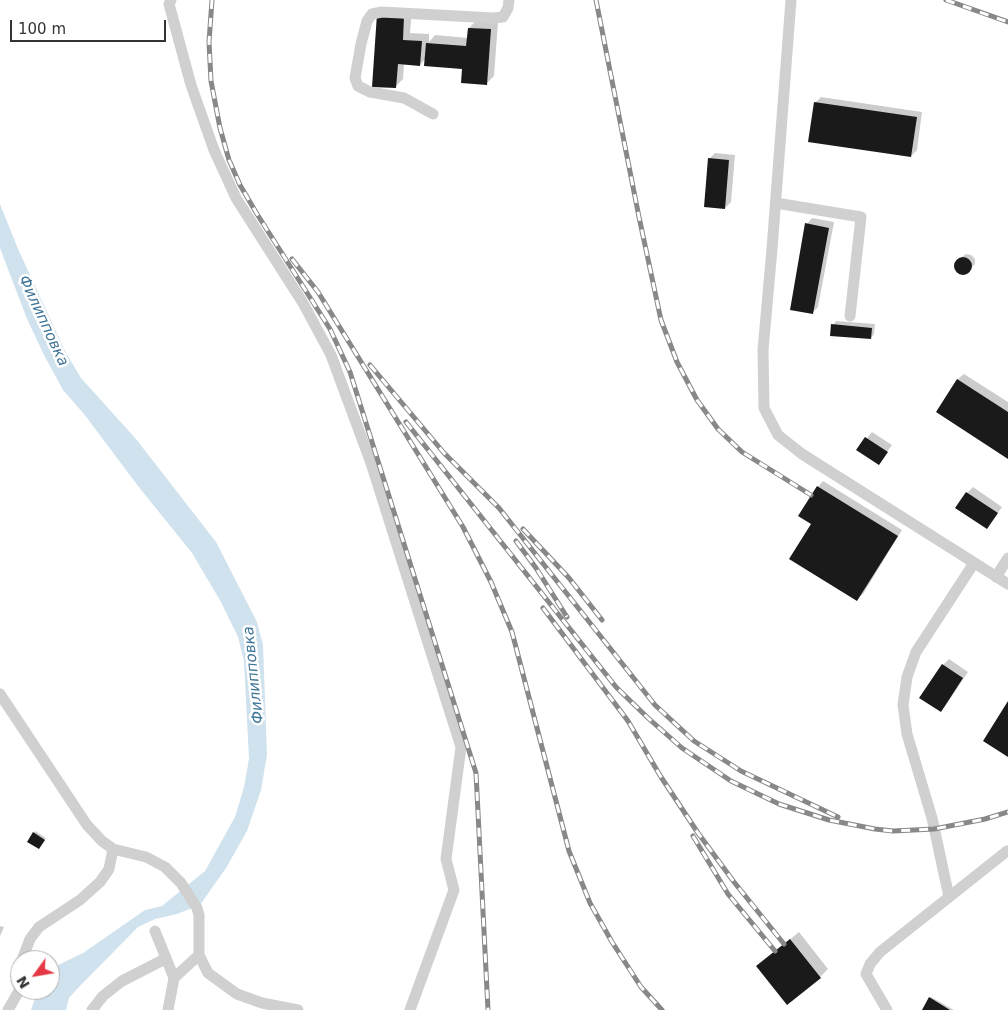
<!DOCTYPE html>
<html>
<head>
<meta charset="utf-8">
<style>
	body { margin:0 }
	#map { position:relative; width:1008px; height:1010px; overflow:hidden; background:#fff; font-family:"DejaVu Sans",sans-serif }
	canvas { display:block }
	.north { position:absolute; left:10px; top:950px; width:50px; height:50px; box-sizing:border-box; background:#fff; border:1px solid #adadad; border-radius:50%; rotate:238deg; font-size:14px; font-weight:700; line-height:20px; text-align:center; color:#333 }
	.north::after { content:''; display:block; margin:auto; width:18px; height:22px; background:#e63946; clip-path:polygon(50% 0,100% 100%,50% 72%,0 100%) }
	.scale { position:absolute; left:10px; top:20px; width:156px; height:22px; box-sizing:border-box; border:2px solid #333; border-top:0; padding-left:6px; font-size:15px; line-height:18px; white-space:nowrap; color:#333; -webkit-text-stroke:4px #fff; paint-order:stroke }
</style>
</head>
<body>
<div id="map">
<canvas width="1008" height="1010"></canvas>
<div class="north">N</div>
<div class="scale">100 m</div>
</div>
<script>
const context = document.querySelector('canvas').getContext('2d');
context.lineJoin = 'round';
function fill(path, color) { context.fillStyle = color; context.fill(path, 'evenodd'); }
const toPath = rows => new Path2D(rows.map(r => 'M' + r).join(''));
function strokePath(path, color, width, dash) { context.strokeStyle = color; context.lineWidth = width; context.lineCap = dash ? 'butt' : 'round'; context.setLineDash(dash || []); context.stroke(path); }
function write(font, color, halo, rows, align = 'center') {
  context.font = font + ' "DejaVu Sans",sans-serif'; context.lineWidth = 5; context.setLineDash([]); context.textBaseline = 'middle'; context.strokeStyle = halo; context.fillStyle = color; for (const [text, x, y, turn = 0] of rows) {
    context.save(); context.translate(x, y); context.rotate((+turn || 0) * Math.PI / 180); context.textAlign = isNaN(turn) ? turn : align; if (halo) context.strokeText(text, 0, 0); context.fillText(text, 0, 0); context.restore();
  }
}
fill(toPath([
	[0,204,18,249,66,353,81,378,136,439,216,542,257,622,263,645,267,755,261,790,247,831,226,868,200,905,177,914,155,919,138,927,78,988,69,998,66,1010,31,1010,38,990,50,990,50,969,83,953,145,910,162,906,205,871,235,817,244,787,249,759,244,661,238,637,221,602,192,553,138,486,84,414,63,390,45,357,27,319,0,248]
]), '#cfe2ee');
fill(toPath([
	[412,8,410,33,429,34,429,42,435,35,468,38,469,28,477,20,498,22,494,76,486,84,464,68,426,58,420,65,404,64,403,79,395,87,378,15],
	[821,97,922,112,917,150,911,156,815,103],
	[715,153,735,155,731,202,725,208,709,159],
	[812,218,834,222,818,307,812,313,807,224],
	[966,254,971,255,975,259,975,264,965,274,958,272,955,269,957,261],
	[836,321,875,324,874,334,871,338,833,325],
	[964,374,1008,402,1008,457,938,411,958,379],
	[872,432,892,445,879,463,858,449],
	[823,481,902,530,863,594,857,599,813,523,818,487],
	[973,487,1002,507,987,528,967,493],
	[949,659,968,672,946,705,940,711,943,665],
	[35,831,46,838,40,846,34,833],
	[0,926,4,927,0,936],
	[799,932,828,969,820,977,766,959],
	[931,997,954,1010,923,1010]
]), '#0003');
fill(toPath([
	[377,14,404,16,403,40,422,41,420,66,398,64,396,88,372,87],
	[468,28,491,29,487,85,461,83,462,69,424,66,426,43,466,46],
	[814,102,917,117,911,157,808,142],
	[708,158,729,160,725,209,704,207],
	[805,223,829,228,813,314,790,310],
	'954 266a9 9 0 1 1 18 0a9 9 0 1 1-18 0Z',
	[831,324,872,328,871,339,830,336],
	[957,379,1008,412,1008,459,936,412],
	[865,437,888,452,879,465,856,450],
	[817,486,898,536,857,601,789,559,811,524,798,516],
	[966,492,998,513,987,529,955,508],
	[942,664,963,678,941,712,919,698],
	[1008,701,1008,757,983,741],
	[33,832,45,840,39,849,27,842],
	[790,939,821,978,787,1005,756,966],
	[929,997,950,1010,922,1010]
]), '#1a1a1a');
strokePath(toPath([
	[171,0,169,4,191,85,214,150,236,198,303,303,331,355,371,463,461,747,446,859,454,890,410,1010],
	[791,0,772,249,763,350,764,408,778,435,802,454,1008,584],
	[433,114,404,98,370,92,358,86,355,78,361,44,367,21,372,14,382,12,493,18,503,17,508,8,509,0],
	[776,203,861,217,850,316],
	[996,577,1008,558],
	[0,694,87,825,102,841,113,849,146,857,165,867,181,883,197,908,199,915,199,955,208,973,237,994,262,1003,298,1010],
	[949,897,932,818,907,734,903,705,907,677,916,652,974,563],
	[155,931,174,978],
	[22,960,30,939,39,927,80,900,100,882,109,869,113,849],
	[8,1010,20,989],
	[92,1010,103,996,122,981,165,959],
	[168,1010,174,978,199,955],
	[887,1010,866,974,870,964,880,952,1007,851]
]), '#d0d0d0', 11);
const rail = toPath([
	[212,0,209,42,211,81,220,128,229,160,240,185,257,214,330,329,350,372,476,773,488,1010],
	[596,0,639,217,661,320,677,362,697,400,718,429,742,452,811,495],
	[946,0,1008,22],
	[292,259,318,292,463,527,491,582,512,632,569,851,590,903,612,942,641,987,662,1010],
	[370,365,444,453,499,508,655,705,694,741,741,771,838,817],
	[406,422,616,687,648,718,682,748,731,781,779,804,829,820,875,829,893,831,934,829,985,819,1008,812],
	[523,529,569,578,602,620],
	[516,541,536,568,567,617],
	[543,608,628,721,661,777,698,833,734,882,784,944],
	[693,836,728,894,775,951]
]);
strokePath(rail, '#888', 5);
strokePath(rail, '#fff', 3, [9]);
write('italic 15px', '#3f7597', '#fff', [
	["Филипповка",43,321,65],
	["Филипповка",254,675,-96]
]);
</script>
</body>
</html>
